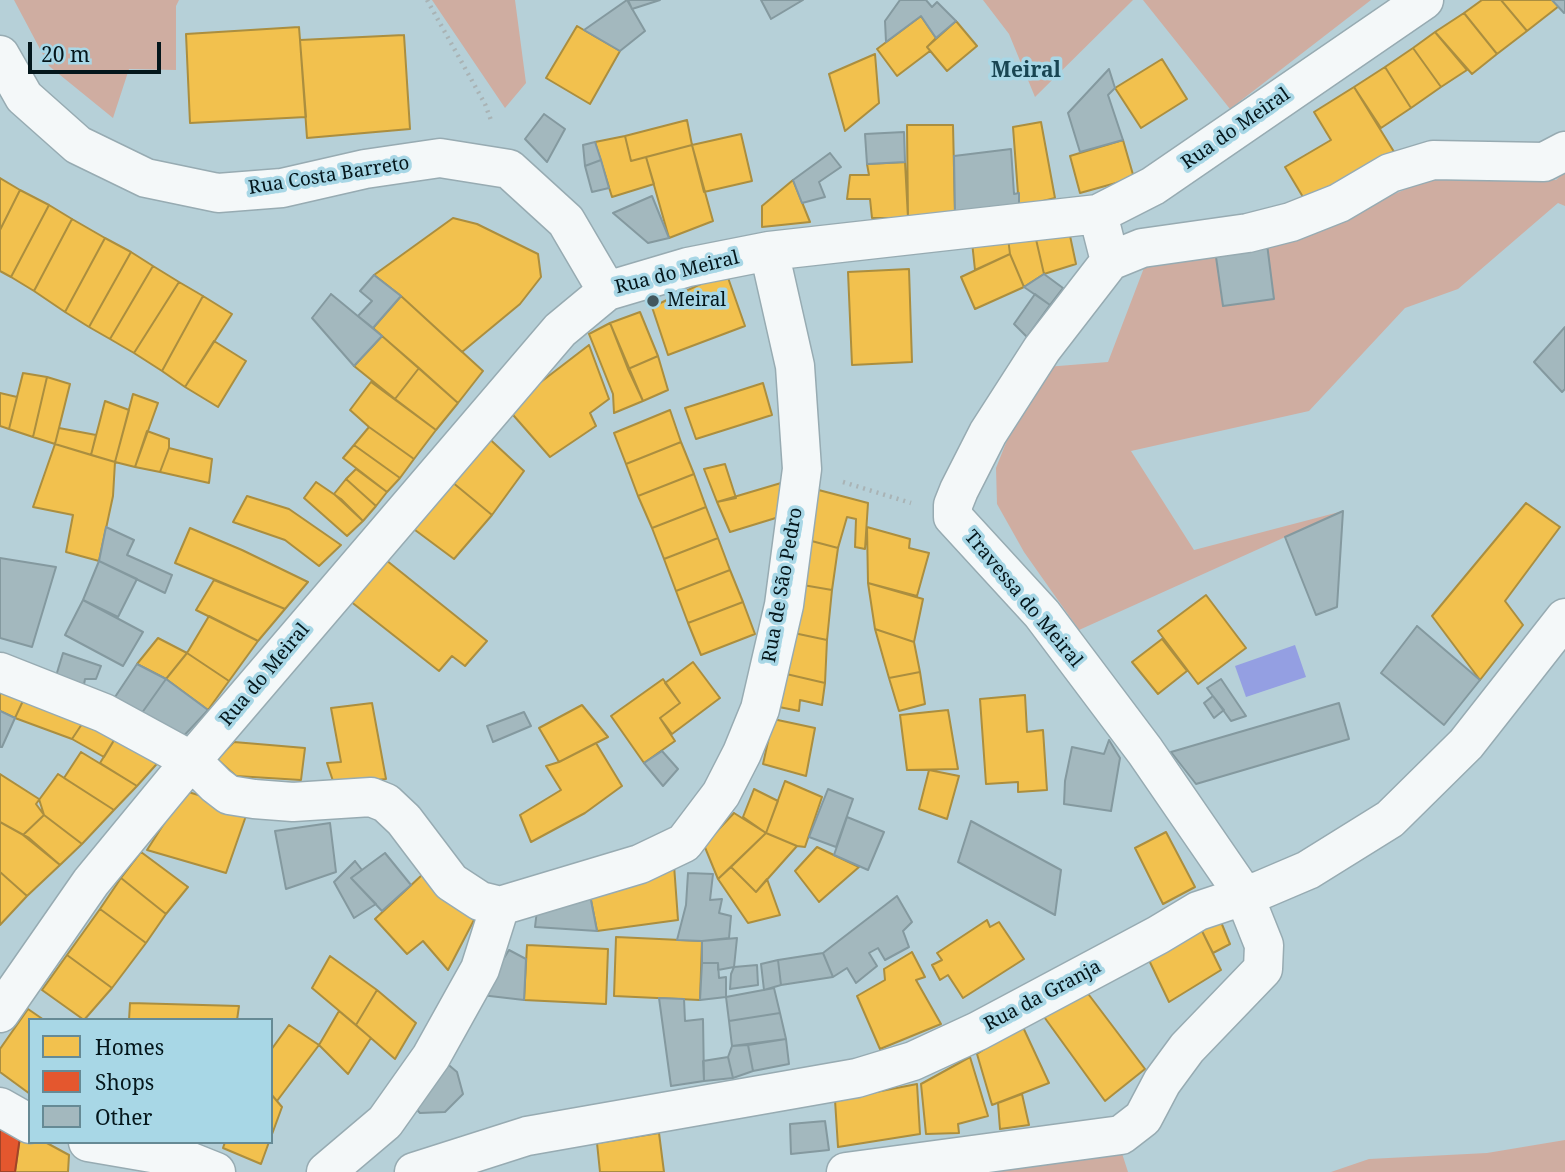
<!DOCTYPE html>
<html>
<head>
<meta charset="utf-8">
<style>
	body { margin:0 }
	#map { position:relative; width:1565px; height:1172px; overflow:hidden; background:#b6d0d8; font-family:"Noto Serif",serif }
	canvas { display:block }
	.legend { position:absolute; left:28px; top:1018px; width:245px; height:126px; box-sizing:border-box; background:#a8d7e6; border:2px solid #668a95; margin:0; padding:9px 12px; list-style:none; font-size:21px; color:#04161b }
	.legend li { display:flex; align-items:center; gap:14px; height:35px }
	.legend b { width:35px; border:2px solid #668a95 }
	.scale { position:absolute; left:28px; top:42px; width:133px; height:32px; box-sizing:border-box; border:4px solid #04161b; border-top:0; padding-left:9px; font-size:21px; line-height:24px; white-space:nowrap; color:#04161b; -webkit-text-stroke:5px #a8d7e6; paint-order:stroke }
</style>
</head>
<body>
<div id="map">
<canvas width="1565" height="1172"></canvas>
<ul class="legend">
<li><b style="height:19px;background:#f2c14e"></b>Homes</li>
<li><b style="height:19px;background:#e4572e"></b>Shops</li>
<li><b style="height:19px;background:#a3b8be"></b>Other</li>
</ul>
<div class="scale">20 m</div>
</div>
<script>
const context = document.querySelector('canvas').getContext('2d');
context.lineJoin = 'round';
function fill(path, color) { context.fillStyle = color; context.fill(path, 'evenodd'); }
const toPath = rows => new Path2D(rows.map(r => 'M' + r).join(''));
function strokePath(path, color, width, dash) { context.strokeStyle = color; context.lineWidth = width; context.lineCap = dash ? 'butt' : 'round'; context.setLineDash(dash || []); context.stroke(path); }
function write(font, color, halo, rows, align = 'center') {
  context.font = font + ' "Noto Serif",serif'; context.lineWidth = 7; context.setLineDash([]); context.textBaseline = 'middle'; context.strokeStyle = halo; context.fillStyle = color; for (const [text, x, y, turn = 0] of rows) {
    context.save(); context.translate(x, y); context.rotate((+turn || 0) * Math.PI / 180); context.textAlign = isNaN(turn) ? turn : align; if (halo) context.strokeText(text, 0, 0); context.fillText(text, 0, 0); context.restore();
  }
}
fill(toPath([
	[14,0,179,0,176,6,176,70,129,69,113,118,49,66],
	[432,0,515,0,526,83,505,108],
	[983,0,1133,0,1035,97,1009,34],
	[1143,0,1371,0,1230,109],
	[1565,172,1565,206,1558,203,1458,289,1405,308,1309,411,1131,451,1194,550,1343,511,1079,630,1024,552,997,504,996,468,1017,415,1046,367,1108,362,1147,260,1376,202,1429,179,1500,175,1556,180],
	[1565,1140,1565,1172,1331,1172,1369,1159,1487,1153],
	[1119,1144,1128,1172,955,1172]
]), '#cfada1');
fill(toPath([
	[1295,645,1306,677,1246,697,1235,666]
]), '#949fe2');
const homes = toPath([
	[1482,0,1501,0,1527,31,1497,54,1464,13,1482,0],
	[1501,0,1552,0,1559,6,1527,31,1501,0],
	[1464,13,1497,54,1472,74,1435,32,1464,13],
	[921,16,936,38,927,47,930,51,897,76,877,49,921,16],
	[956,21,977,46,947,71,927,47,956,21],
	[577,26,620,51,590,104,546,78,577,26],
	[299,27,306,117,190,123,186,34,299,27],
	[1435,32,1467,70,1441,87,1413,48,1435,32],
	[404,35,410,129,307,138,300,40,404,35],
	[1413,48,1441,87,1411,108,1385,67,1413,48],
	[875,54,879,103,845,131,829,74,875,54],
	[1162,59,1187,99,1141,128,1115,88,1162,59],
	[1385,67,1411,108,1381,128,1354,87,1385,67],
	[1354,87,1396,155,1309,207,1285,167,1331,140,1314,112,1354,87],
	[687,120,692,145,631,161,625,136,687,120],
	[1041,122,1055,198,1019,207,1013,127,1041,122],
	[907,125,953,125,955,213,908,218,907,125],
	[741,134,752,181,704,192,692,145,741,134],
	[625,136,631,161,646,157,654,184,612,197,595,142,625,136],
	[1123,140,1134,178,1080,193,1070,156,1123,140],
	[692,145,713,221,669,238,646,157,692,145],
	[905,162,908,218,872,218,870,199,847,199,850,175,869,175,867,164,905,162],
	[0,178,20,190,0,230,0,178],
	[793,180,810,222,762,227,762,206,793,180],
	[20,190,49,205,11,277,0,271,0,230,20,190],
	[49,205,72,219,34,291,11,277,49,205],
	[453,218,477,224,538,254,541,277,520,304,462,352,401,296,374,275,453,218],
	[72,219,105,238,65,312,34,291,72,219],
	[1069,231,1076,264,1044,274,1035,235,1069,231],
	[1035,235,1044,274,1024,287,1010,254,1008,238,1035,235],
	[105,238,131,252,89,327,65,312,105,238],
	[1008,238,1010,254,975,270,972,242,1008,238],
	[131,252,153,266,110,339,89,327,131,252],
	[1010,254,1024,287,975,309,961,277,1010,254],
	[153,266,179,282,134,353,110,339,153,266],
	[909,269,912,362,852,365,848,272,909,269],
	[726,272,745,326,668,355,652,307,726,272],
	[179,282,203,296,162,371,134,353,179,282],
	[203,296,232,314,185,387,162,371,203,296],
	[401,296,483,371,458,403,373,328,401,296],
	[640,312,658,356,628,369,610,323,640,312],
	[610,323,643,401,614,413,613,394,589,334,610,323],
	[382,336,419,368,395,399,354,366,382,336],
	[214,341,246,361,218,407,185,387,214,341],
	[589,345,609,399,590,413,596,426,550,457,507,408,589,345],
	[658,356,668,390,643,401,628,369,658,356],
	[419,368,458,403,436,430,395,399,419,368],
	[23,373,47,377,33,437,9,429,23,373],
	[47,377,70,384,55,444,33,437,47,377],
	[371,382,436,430,414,459,369,427,350,410,371,382],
	[763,383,772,415,696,439,685,408,763,383],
	[0,393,17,397,9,429,0,426,0,393],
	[133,394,158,403,135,467,115,462,133,394],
	[105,401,129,410,115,462,91,455,105,401],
	[670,410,681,442,626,464,614,433,670,410],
	[369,427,414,459,400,478,354,445,369,427],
	[59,428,96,435,91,455,55,444,59,428],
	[147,431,169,439,169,448,160,472,135,467,147,431],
	[482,432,524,471,492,515,446,477,482,432],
	[681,442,694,474,638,496,626,464,681,442],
	[55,444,115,462,113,496,99,561,66,552,73,515,33,507,55,444],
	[354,445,400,478,387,492,343,458,354,445],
	[169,448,212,459,209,483,160,472,169,448],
	[725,464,736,498,717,502,704,469,725,464],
	[356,469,387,492,376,506,346,479,356,469],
	[694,474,706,507,652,528,638,496,694,474],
	[446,477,492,515,454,559,407,524,446,477],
	[346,479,376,506,363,521,334,494,346,479],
	[316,482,341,499,363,521,347,536,304,498,316,482],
	[781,483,779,517,730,532,717,502,781,483],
	[811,488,868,503,865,549,855,547,856,519,847,517,838,548,804,539,811,488],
	[247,496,289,509,341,545,319,566,285,540,233,522,247,496],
	[1526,503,1560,527,1505,601,1523,625,1480,680,1432,616,1526,503],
	[706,507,718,538,664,559,652,528,706,507],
	[867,527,910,539,909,548,929,553,917,596,868,583,867,527],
	[190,528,242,550,308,582,285,609,175,563,190,528],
	[718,538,730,570,676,591,664,559,718,538],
	[804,539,838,548,832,590,797,584,804,539],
	[381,556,487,641,465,666,452,656,439,671,345,597,381,556],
	[730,570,743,602,688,623,676,591,730,570],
	[214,580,285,609,258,641,196,610,214,580],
	[868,583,923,599,914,642,875,629,868,583],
	[797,584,832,590,827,640,789,632,797,584],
	[1206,595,1246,648,1198,684,1158,631,1206,595],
	[743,602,755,634,701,655,688,623,743,602],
	[209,616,258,641,229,681,187,653,209,616],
	[875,629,914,642,920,672,889,678,875,629],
	[789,632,827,640,825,683,782,673,789,632],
	[158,638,187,653,166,679,137,664,158,638],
	[1162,639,1187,671,1158,694,1132,662,1162,639],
	[187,653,229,681,208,710,166,679,187,653],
	[693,662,720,698,672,734,660,718,680,703,665,683,693,662],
	[920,672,925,704,899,711,889,678,920,672],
	[782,673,825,683,822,705,800,700,799,711,774,706,782,673],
	[663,679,680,703,660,718,675,741,644,763,611,716,663,679],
	[0,682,28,690,15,718,0,711,0,682],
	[28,690,88,715,72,739,15,718,28,690],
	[1025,695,1027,732,1043,730,1047,790,1018,792,1018,782,986,784,980,699,1025,695],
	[372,703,386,779,334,784,327,763,341,762,331,708,372,703],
	[582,705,608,737,559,762,539,728,582,705],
	[948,710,958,769,907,770,900,715,948,710],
	[88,715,119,732,104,757,72,739,88,715],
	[773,719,815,728,806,776,763,764,773,719],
	[119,732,163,757,137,786,100,763,119,732],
	[234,742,305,748,301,780,236,776,217,759,234,742],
	[596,743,622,786,585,813,531,842,520,815,561,790,546,766,559,762,596,743],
	[81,752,137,786,114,810,64,778,81,752],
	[929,770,959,776,947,819,919,809,929,770],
	[0,774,39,799,44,815,23,835,0,822,0,774],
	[58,774,114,810,82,844,44,815,36,804,58,774],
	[785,781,822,797,805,847,797,846,766,833,785,781],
	[754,789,778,801,766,833,743,817,754,789],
	[185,791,248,810,226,873,147,850,185,791],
	[734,813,766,833,718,879,704,845,734,813],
	[44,815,82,844,60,865,23,835,44,815],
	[0,822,29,838,60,865,27,896,0,872,0,822],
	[1166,832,1195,887,1163,904,1135,848,1166,832],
	[766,833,797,846,756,892,731,867,766,833],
	[817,847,859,867,819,902,795,871,817,847],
	[141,852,188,887,166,914,121,878,141,852],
	[674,865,678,920,597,931,589,890,674,865],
	[731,867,756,892,767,879,780,915,748,923,718,879,731,867],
	[0,872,27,896,0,925,0,872],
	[423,874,474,920,448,970,423,941,407,954,375,919,423,874],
	[121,878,166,914,146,943,100,909,121,878],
	[100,909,146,943,112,988,67,955,100,909],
	[987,920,990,927,999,922,1024,959,963,998,948,975,940,980,932,965,942,960,937,953,987,920],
	[1221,922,1230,944,1213,953,1201,929,1221,922],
	[1201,929,1221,970,1169,1002,1147,956,1201,929],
	[616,937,702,941,700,1000,614,996,616,937],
	[527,945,608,949,606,1004,524,1000,527,945],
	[912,952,925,977,916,980,941,1024,880,1049,857,996,885,980,884,969,912,952],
	[67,955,112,988,84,1020,42,990,67,955],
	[330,956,377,990,356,1025,312,988,330,956],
	[377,990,416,1023,395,1059,356,1025,377,990],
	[1086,991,1145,1069,1105,1101,1042,1014,1086,991],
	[130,1003,239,1006,237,1020,129,1020,130,1003],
	[28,1009,44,1020,30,1020,30,1094,0,1072,0,1049,28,1009],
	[339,1011,371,1038,348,1074,319,1045,339,1011],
	[289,1025,319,1045,277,1101,271,1094,271,1050,289,1025],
	[1022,1025,1049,1083,992,1105,977,1054,1022,1025],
	[970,1057,988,1116,958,1124,959,1133,926,1134,921,1084,970,1057],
	[917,1084,920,1134,838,1147,835,1100,917,1084],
	[271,1094,282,1107,271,1137,271,1094],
	[1022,1094,1029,1125,1000,1129,998,1103,1022,1094],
	[21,1130,30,1142,45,1142,69,1155,68,1172,15,1172,21,1130],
	[659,1133,664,1172,600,1172,597,1143,659,1133],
	[225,1142,269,1142,261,1164,223,1148,225,1142]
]);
fill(homes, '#f2c14e');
strokePath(homes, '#ab8e3f', 2);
const shops = toPath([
	[0,1117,21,1130,15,1172,0,1172,0,1117]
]);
fill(shops, '#e4572e');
strokePath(shops, '#a14428', 2);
const building = toPath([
	[627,0,645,31,620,51,584,30,627,0],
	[628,0,660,0,632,9,628,0],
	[761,0,803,0,771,19,761,0],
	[900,0,926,0,932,7,937,2,956,21,936,38,921,16,886,42,885,21,900,0],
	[1552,0,1565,0,1565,12,1564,13,1552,0],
	[1109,69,1115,88,1108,95,1123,140,1080,152,1068,113,1109,69],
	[544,114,565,129,547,162,525,139,544,114],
	[904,132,905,162,867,164,865,134,904,132],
	[595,142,601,160,585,166,583,145,595,142],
	[1011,149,1014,194,1019,193,1019,207,955,213,954,156,1011,149],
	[830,153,841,167,819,182,825,197,802,203,793,180,830,153],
	[601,160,609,188,592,192,585,166,601,160],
	[652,196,669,238,648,243,613,213,652,196],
	[1267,244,1274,299,1223,306,1215,250,1267,244],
	[1044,274,1063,288,1050,305,1024,287,1044,274],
	[374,275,401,296,373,328,358,316,372,301,360,291,374,275],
	[331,294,382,336,354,366,312,318,331,294],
	[1035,294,1050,305,1027,337,1014,324,1035,294],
	[1565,327,1565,389,1562,392,1534,362,1565,327],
	[1343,511,1337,607,1316,615,1285,537,1343,511],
	[106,527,134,540,127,555,172,575,165,593,99,561,106,527],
	[0,558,56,567,32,647,0,638,0,558],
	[99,561,137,579,118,617,83,600,99,561],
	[83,600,143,632,123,666,65,635,83,600],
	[1417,626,1480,680,1444,725,1381,673,1417,626],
	[63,653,101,666,96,679,85,679,83,690,56,676,63,653],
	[137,664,166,679,139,717,111,703,137,664],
	[166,679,208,710,179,741,139,717,166,679],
	[1221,679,1246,716,1231,721,1207,688,1221,679],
	[1213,696,1224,710,1214,718,1204,703,1213,696],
	[1339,703,1349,739,1196,784,1171,752,1339,703],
	[0,711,15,718,2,747,0,747,0,711],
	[524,712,531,726,493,742,487,726,524,712],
	[1109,740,1120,758,1111,811,1064,804,1065,781,1072,747,1104,754,1109,740],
	[662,751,678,769,663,786,644,763,662,751],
	[828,789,853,799,836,847,809,837,828,789],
	[847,817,884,832,868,870,834,855,847,817],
	[971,821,1061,870,1055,915,958,862,971,821],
	[330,823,336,872,286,889,275,831,330,823],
	[385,853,411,885,382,911,351,878,385,853],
	[355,861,362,870,351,878,376,904,354,918,334,882,355,861],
	[688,873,713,874,710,900,722,899,719,913,731,916,729,938,702,941,677,940,686,905,688,873],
	[589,890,597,931,535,927,538,902,589,890],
	[897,896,912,922,903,931,909,947,885,960,878,948,869,953,877,966,856,983,847,968,833,977,823,953,897,896],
	[737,938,734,967,718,970,718,963,702,963,702,941,737,938],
	[509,950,526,959,524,1000,481,995,509,950],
	[823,953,833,977,781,985,778,960,823,953],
	[778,960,781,985,764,990,761,964,778,960],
	[702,963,718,963,719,978,726,977,726,997,700,1000,702,963],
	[757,965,758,985,730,989,731,974,734,967,757,965],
	[774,988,780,1013,729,1021,726,997,774,988],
	[659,998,684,999,685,1021,703,1019,704,1081,671,1086,659,998],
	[780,1013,786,1039,732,1046,729,1021,780,1013],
	[786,1039,789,1064,753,1071,748,1045,786,1039],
	[748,1045,753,1071,733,1078,728,1057,732,1046,748,1045],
	[728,1057,733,1078,704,1081,703,1061,728,1057],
	[444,1061,457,1072,463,1094,445,1112,420,1113,416,1109,444,1061],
	[825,1121,829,1150,791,1154,790,1124,825,1121]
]);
fill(building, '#a3b8be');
strokePath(building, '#84999f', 2);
const street = toPath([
	[0,55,24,97,78,145,146,178,218,193,282,188,365,169,440,158,509,169,566,221,607,291],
	[1110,261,1142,248,1248,233,1291,222,1339,203,1390,173,1433,160,1544,162,1565,151],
	[0,672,104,713,192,761,216,785,229,795,254,799,293,802,371,797,386,803,404,820,451,882,480,901,500,906],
	[0,1013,91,882,175,780,560,330,607,291,688,267,769,251,1098,214,1153,186,1424,0],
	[0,1107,30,1124],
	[88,1142,181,1158,216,1172],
	[326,1172,385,1122,431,1057,480,969,500,906,640,864,684,843,721,794,742,753,760,709,784,605,802,469,795,366,769,251],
	[414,1172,527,1136,857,1078,913,1061,978,1031,1158,935,1198,911,1261,890,1308,870,1390,819,1466,744,1565,618],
	[846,1172,1121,1135,1143,1118,1162,1082,1187,1048,1263,969,1264,945,1244,895,1145,751,1042,614,953,517,953,505,959,490,988,433,1042,349,1110,261,1098,214]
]);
strokePath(street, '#97abb2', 41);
strokePath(toPath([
	[427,0,485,104,492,123],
	[843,482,911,503]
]), '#a9b3b5', 4.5, [2, 5]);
strokePath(street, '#f4f8f9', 38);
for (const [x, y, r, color] of [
	[653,301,7,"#42575d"]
]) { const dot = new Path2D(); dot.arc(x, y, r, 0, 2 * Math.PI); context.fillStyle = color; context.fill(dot); strokePath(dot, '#a8d7e6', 2.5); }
write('19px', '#04161b', '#a8d7e6', [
	["Rua do Meiral",1236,129,-35],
	["Rua Costa Barreto",329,176,-9],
	["Rua do Meiral",677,273,-14],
	["Rua de São Pedro",783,585,-80],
	["Travessa do Meiral",1023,599,50],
	["Rua do Meiral",265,675,-50],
	["Rua da Granja",1043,996,-28]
]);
write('19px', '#04161b', '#a8d7e6', [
	["Meiral",667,301]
], 'left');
write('bold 21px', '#184552', '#a8d7e6', [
	["Meiral",1026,71]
]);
</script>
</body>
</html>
